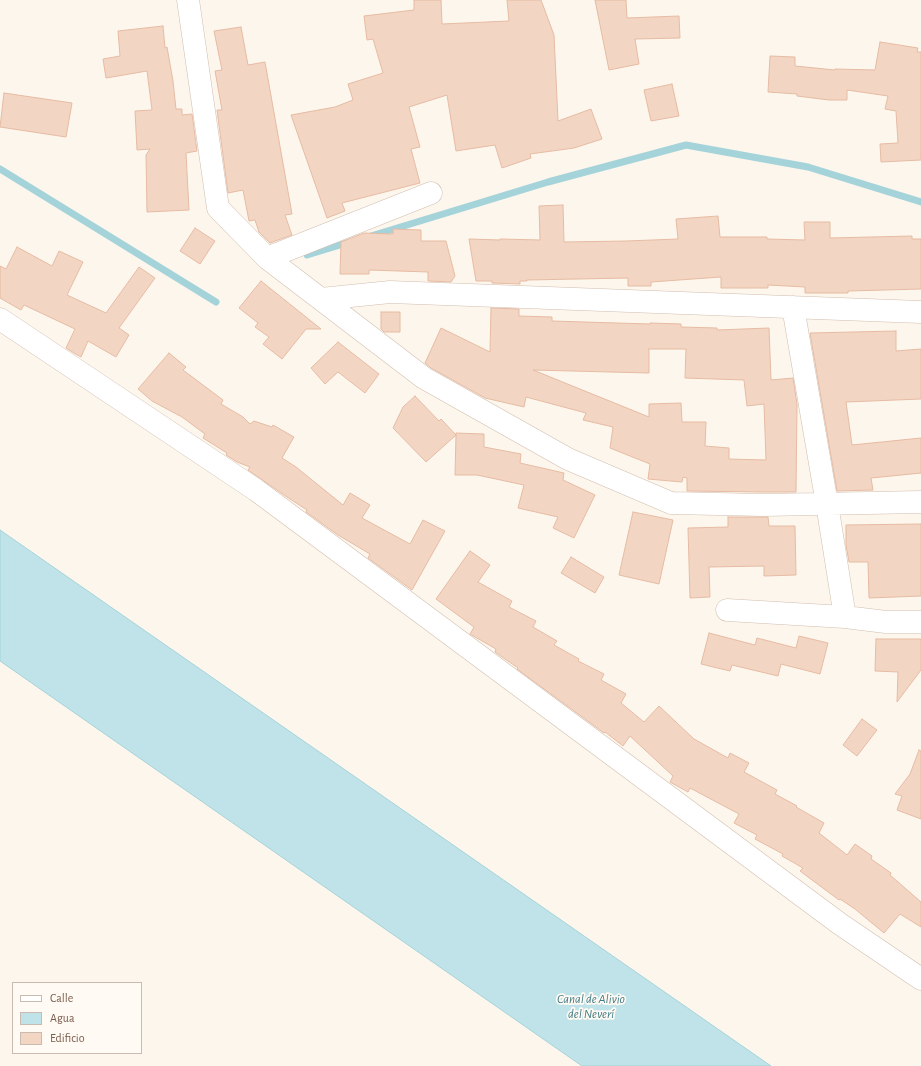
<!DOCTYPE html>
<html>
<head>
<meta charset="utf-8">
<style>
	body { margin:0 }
	#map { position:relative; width:921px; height:1066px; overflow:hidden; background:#fdf6ec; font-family:"Alegreya Sans",sans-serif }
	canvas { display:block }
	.legend { position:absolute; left:12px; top:982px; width:130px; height:72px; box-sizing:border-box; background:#fffaf3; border:1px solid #cabbb1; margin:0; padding:5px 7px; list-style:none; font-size:12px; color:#7a5c4d }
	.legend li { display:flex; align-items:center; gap:8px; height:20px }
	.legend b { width:20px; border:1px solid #cabbb1 }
</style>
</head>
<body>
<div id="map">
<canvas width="921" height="1066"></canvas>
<ul class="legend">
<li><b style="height:5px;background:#fff"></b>Calle</li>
<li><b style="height:11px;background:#bfe3e8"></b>Agua</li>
<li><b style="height:11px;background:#f3d5c3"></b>Edificio</li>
</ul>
</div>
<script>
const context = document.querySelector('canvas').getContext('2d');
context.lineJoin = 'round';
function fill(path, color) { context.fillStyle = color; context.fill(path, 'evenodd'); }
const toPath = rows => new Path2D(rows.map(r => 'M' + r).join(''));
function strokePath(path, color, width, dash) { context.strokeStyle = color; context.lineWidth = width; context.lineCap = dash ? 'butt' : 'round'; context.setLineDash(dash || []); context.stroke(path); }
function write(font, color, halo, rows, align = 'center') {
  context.font = font + ' "Alegreya Sans",sans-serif'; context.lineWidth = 3.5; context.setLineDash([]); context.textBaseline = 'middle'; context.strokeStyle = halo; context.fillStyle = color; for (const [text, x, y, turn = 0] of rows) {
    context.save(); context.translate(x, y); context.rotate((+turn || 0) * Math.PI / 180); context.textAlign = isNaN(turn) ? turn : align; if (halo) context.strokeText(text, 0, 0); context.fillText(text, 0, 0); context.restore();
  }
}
const water = toPath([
	[0,530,771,1066,582,1066,0,661,0,530]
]);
fill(water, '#bfe3e8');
strokePath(water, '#a5d3da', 1);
strokePath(toPath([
	[0,169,216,302],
	[371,236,548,182,686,145,808,167,921,202],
	[307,255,350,242]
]), '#a5d3da', 7);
const building = toPath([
	[414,0,441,0,442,24,509,21,507,0,541,0,554,35,558,121,591,109,602,139,574,148,530,154,531,158,502,168,495,145,456,151,447,95,409,107,420,147,411,149,420,183,342,203,345,211,327,218,291,115,335,107,353,100,348,84,383,73,373,39,367,40,364,16,414,10,414,0],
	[595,0,626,0,627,18,679,16,680,38,635,39,639,64,609,70,595,0],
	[163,26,165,48,167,47,173,81,176,109,182,109,182,115,192,114,197,151,186,153,189,210,147,212,146,155,150,149,137,150,135,111,152,110,147,71,106,78,103,59,120,56,118,31,163,26],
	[241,27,248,65,265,62,292,214,285,215,292,235,270,243,259,232,255,220,249,221,243,190,228,193,217,110,222,110,215,71,222,70,214,31,241,27],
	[880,42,918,48,917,52,921,52,921,160,881,162,880,144,898,143,896,111,885,109,888,96,847,90,847,100,829,100,797,96,797,94,768,92,770,56,795,57,795,66,835,70,835,69,875,70,880,42],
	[672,84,679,116,651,121,644,90,672,84],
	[4,93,72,103,66,137,0,127,4,93],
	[563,205,564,242,626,241,678,239,676,219,718,216,720,237,767,237,767,239,805,240,804,222,830,222,830,238,912,236,912,239,921,239,921,289,848,291,848,293,805,293,805,287,768,285,768,288,721,288,721,277,651,282,651,286,628,286,628,278,527,280,527,281,520,281,520,284,492,283,492,281,476,281,469,239,500,240,500,239,540,240,539,206,563,205],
	[195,228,215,241,200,264,180,251,195,228],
	[393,229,421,230,421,241,446,241,455,276,451,282,428,281,428,272,369,270,369,274,340,274,341,242,364,233,393,234,393,229],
	[17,247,52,266,59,251,83,262,67,295,106,313,139,267,155,278,119,328,129,335,116,357,88,341,81,357,74,353,66,348,75,329,24,305,21,310,0,298,0,266,6,269,17,247],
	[261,281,321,329,306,329,282,359,263,344,269,337,255,327,258,323,239,308,261,281],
	[491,308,519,309,519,316,552,317,552,321,650,324,650,323,681,324,681,327,717,328,717,330,769,328,771,380,793,378,797,404,796,492,763,492,687,491,687,478,683,477,682,482,648,479,650,464,610,448,613,427,583,420,586,413,526,397,524,407,485,398,431,368,425,363,441,328,490,352,491,308],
	[649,349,686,349,685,378,744,380,747,406,764,404,766,460,729,459,729,448,705,446,706,422,682,422,681,403,649,404,649,417,533,370,649,373,649,349],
	[381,312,400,312,400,332,384,332,381,329,381,312],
	[896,331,896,351,921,349,921,399,846,402,852,445,921,438,921,473,871,478,873,490,837,491,810,333,896,331],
	[338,342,379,374,365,393,338,372,325,384,311,368,338,342],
	[169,353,186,367,183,370,223,400,221,404,243,417,250,424,254,421,272,427,273,425,294,437,282,458,296,467,343,505,350,493,370,505,362,518,410,544,423,520,445,531,412,590,368,558,370,554,338,535,306,512,307,510,287,497,248,470,250,467,237,462,226,455,227,453,203,438,205,434,182,417,152,401,138,389,169,353],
	[415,396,439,421,441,419,456,435,456,433,484,434,484,447,521,454,520,463,564,473,563,480,595,495,574,538,553,528,558,517,518,508,524,485,477,475,455,475,456,435,426,462,393,428,403,407,415,396],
	[633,512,673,520,659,584,619,575,633,512],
	[728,517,768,517,769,526,795,526,796,575,764,576,764,566,709,567,710,597,690,598,688,528,728,527,728,517],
	[921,524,921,596,869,598,868,562,849,562,846,545,846,525,921,524],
	[470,551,490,565,478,582,512,601,509,607,536,621,533,627,557,641,554,645,579,659,578,661,604,674,601,680,626,694,621,703,644,722,659,706,694,739,728,758,730,753,749,763,744,772,777,790,775,794,797,806,796,807,824,823,819,833,847,855,855,844,872,856,871,859,891,873,890,875,921,902,921,927,900,914,884,933,855,909,840,899,839,900,800,871,803,868,782,856,783,854,755,839,757,835,734,823,739,814,690,788,688,792,670,782,673,776,630,736,623,746,605,732,604,733,517,669,518,668,495,652,496,649,470,634,474,627,436,599,470,551],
	[571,557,604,577,595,593,561,573,571,557],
	[709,633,755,645,757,638,796,648,799,636,828,643,820,674,781,664,778,676,732,665,730,671,701,664,709,633],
	[876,639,921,639,921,670,897,702,898,672,875,671,876,639],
	[862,719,877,730,857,756,843,745,862,719],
	[919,750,921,751,921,819,897,810,902,796,895,794,910,774,919,750]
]);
fill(building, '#f3d5c3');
strokePath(building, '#e6bba3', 1);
const street = toPath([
	[188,0,218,208,267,258,424,378,568,459,671,503,763,505,921,502],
	[267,258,431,193],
	[321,299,390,292,921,312],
	[793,307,827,504,845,617,886,622,921,622],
	[0,319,256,490,840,924,921,979],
	[727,610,845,617]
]);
strokePath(street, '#d1beb0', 23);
strokePath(street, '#fff', 22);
write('italic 13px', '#437c86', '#fffaf3', [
	["Canal de Alivio",591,999],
	["del Neverí",591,1014]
]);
</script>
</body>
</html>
